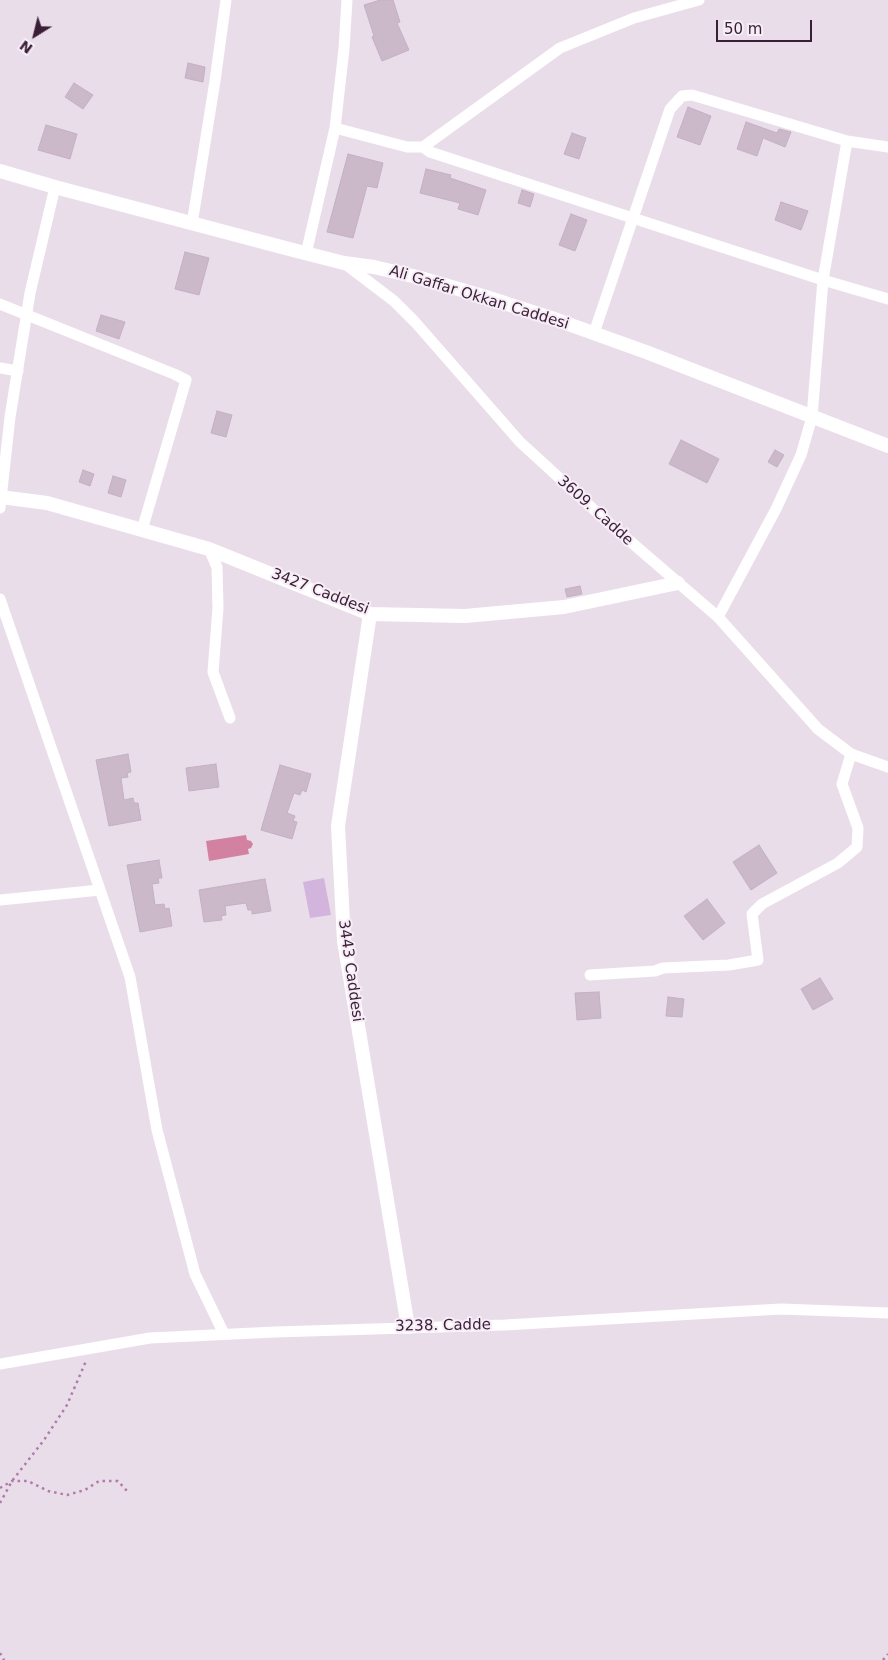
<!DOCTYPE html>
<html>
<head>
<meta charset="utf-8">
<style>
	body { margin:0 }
	#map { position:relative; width:888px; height:1660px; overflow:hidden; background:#eaddea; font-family:"DejaVu Sans",sans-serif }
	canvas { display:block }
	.north { position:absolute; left:10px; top:10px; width:50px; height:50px; -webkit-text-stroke:4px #f6edf7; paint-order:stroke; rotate:216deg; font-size:14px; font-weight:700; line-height:20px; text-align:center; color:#3a1e35 }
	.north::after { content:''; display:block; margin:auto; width:18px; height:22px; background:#3a1e35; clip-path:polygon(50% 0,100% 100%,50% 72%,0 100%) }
	.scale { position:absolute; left:716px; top:20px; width:96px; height:22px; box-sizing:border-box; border:2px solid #3a1e35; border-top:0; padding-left:6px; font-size:15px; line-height:18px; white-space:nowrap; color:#3a1e35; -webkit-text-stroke:4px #f6edf7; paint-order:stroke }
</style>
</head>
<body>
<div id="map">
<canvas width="888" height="1660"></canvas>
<div class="north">N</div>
<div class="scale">50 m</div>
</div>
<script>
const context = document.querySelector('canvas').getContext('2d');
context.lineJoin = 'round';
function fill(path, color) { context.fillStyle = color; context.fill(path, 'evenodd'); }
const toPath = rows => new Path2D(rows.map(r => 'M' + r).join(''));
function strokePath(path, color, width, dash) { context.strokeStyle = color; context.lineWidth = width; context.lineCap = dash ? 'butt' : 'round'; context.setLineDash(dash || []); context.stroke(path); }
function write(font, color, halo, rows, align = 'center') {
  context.font = font + ' "DejaVu Sans",sans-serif'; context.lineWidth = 4; context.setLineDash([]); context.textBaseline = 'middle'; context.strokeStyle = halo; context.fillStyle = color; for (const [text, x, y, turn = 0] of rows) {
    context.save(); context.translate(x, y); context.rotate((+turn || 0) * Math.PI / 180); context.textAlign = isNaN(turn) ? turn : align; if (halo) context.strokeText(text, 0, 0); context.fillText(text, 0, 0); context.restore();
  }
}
fill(toPath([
	[324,878,331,915,310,918,303,882]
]), '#d2b4dd');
fill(toPath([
	[246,835,247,840,251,841,253,844,251,848,248,849,249,854,209,861,206,841]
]), '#d381a0');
const building = toPath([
	[380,0,393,0,400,22,397,23,409,50,382,61,372,37,374,36,364,5,380,0],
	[188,63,205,67,203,82,185,78,188,63],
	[74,83,93,95,83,109,65,97,74,83],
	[688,107,711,116,700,145,677,137,688,107],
	[746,122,777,133,779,129,791,132,785,147,763,138,757,156,737,149,746,122],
	[46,125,77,134,70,159,38,150,46,125],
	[572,133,586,138,579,159,564,154,572,133],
	[348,154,383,163,377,188,367,186,353,238,327,232,348,154],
	[426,169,451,175,450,178,486,190,478,215,458,209,460,203,420,193,426,169],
	[522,190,534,194,530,207,518,203,522,190],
	[781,202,808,211,801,230,775,220,781,202],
	[571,214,587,220,575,251,559,245,571,214],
	[185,252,209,258,199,295,175,289,185,252],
	[101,315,125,322,119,339,96,331,101,315],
	[217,411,232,415,226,437,211,433,217,411],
	[681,440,719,459,707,483,669,464,681,440],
	[775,450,784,455,777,467,768,462,775,450],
	[83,470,94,474,90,486,79,482,83,470],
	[113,476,126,480,121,497,108,493,113,476],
	[580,586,582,594,567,597,565,589,580,586],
	[128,754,131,772,127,773,128,777,121,778,124,800,133,798,134,803,138,803,141,820,109,826,96,760,128,754],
	[216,764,219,787,189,791,186,768,216,764],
	[280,765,311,774,306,792,302,790,300,795,294,793,287,813,295,816,293,821,297,822,292,839,261,830,280,765],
	[759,845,777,873,751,890,733,862,759,845],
	[159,860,162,878,158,878,159,883,152,884,155,905,164,904,165,909,169,908,172,926,140,932,127,865,159,860],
	[265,879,271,911,252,914,252,910,248,910,246,903,225,906,226,915,221,916,222,920,204,922,199,890,265,879],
	[707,899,725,923,703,940,684,916,707,899],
	[820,978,833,999,813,1010,801,989,820,978],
	[599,992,601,1018,577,1020,575,993,599,992],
	[668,997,684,999,682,1017,666,1016,668,997]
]);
fill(building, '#cbb9ca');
strokePath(building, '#c4afc3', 1);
strokePath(toPath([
	[0,1488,12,1481,28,1481,48,1491,67,1495,85,1490,99,1481,118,1481,127,1491],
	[0,1503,12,1481,44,1440,67,1405,86,1361],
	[0,1653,4,1660],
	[883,1660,888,1654]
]), '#b07ba8', 2.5, [2.5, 4]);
strokePath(toPath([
	[335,128,407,147,423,147,560,48,634,18,699,0],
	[423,147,430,152,823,280,888,299],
	[192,224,215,81,226,0],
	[306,254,335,128,344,49,347,0],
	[344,263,394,301,415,322,520,442,602,517,718,617,818,729,851,754,888,767],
	[0,304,174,374,186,380,142,530],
	[594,333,670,109,682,96,692,95,847,141,888,147],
	[0,368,18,371],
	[0,508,10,417,30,293,55,187],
	[209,549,217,567,218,608,213,672,230,718],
	[0,599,130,977,157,1130,195,1274,224,1334],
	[718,617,776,509,801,455,812,417,823,280,847,141],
	[0,900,100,890],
	[590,975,655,971,663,968,729,965,758,960,752,914,762,904,838,863,857,847,858,828,842,784,851,754],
	[0,1364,150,1338,275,1332,505,1325,781,1309,888,1313]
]), '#fff', 11);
strokePath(toPath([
	[0,171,55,187,293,250,344,263,374,267,417,277,486,297,557,320,646,352,888,446],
	[0,497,47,503,209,549,370,614,465,616,564,607,678,583],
	[370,614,338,826,344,941,408,1327]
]), '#fff', 14);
write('15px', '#3a1e35', '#f6edf7', [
	["Ali Gaffar Okkan Caddesi",479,298,17],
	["3609. Cadde",595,511,42],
	["3427 Caddesi",320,592,21],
	["3443 Caddesi",350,971,82],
	["3238. Cadde",443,1326,-1]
]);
</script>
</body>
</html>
